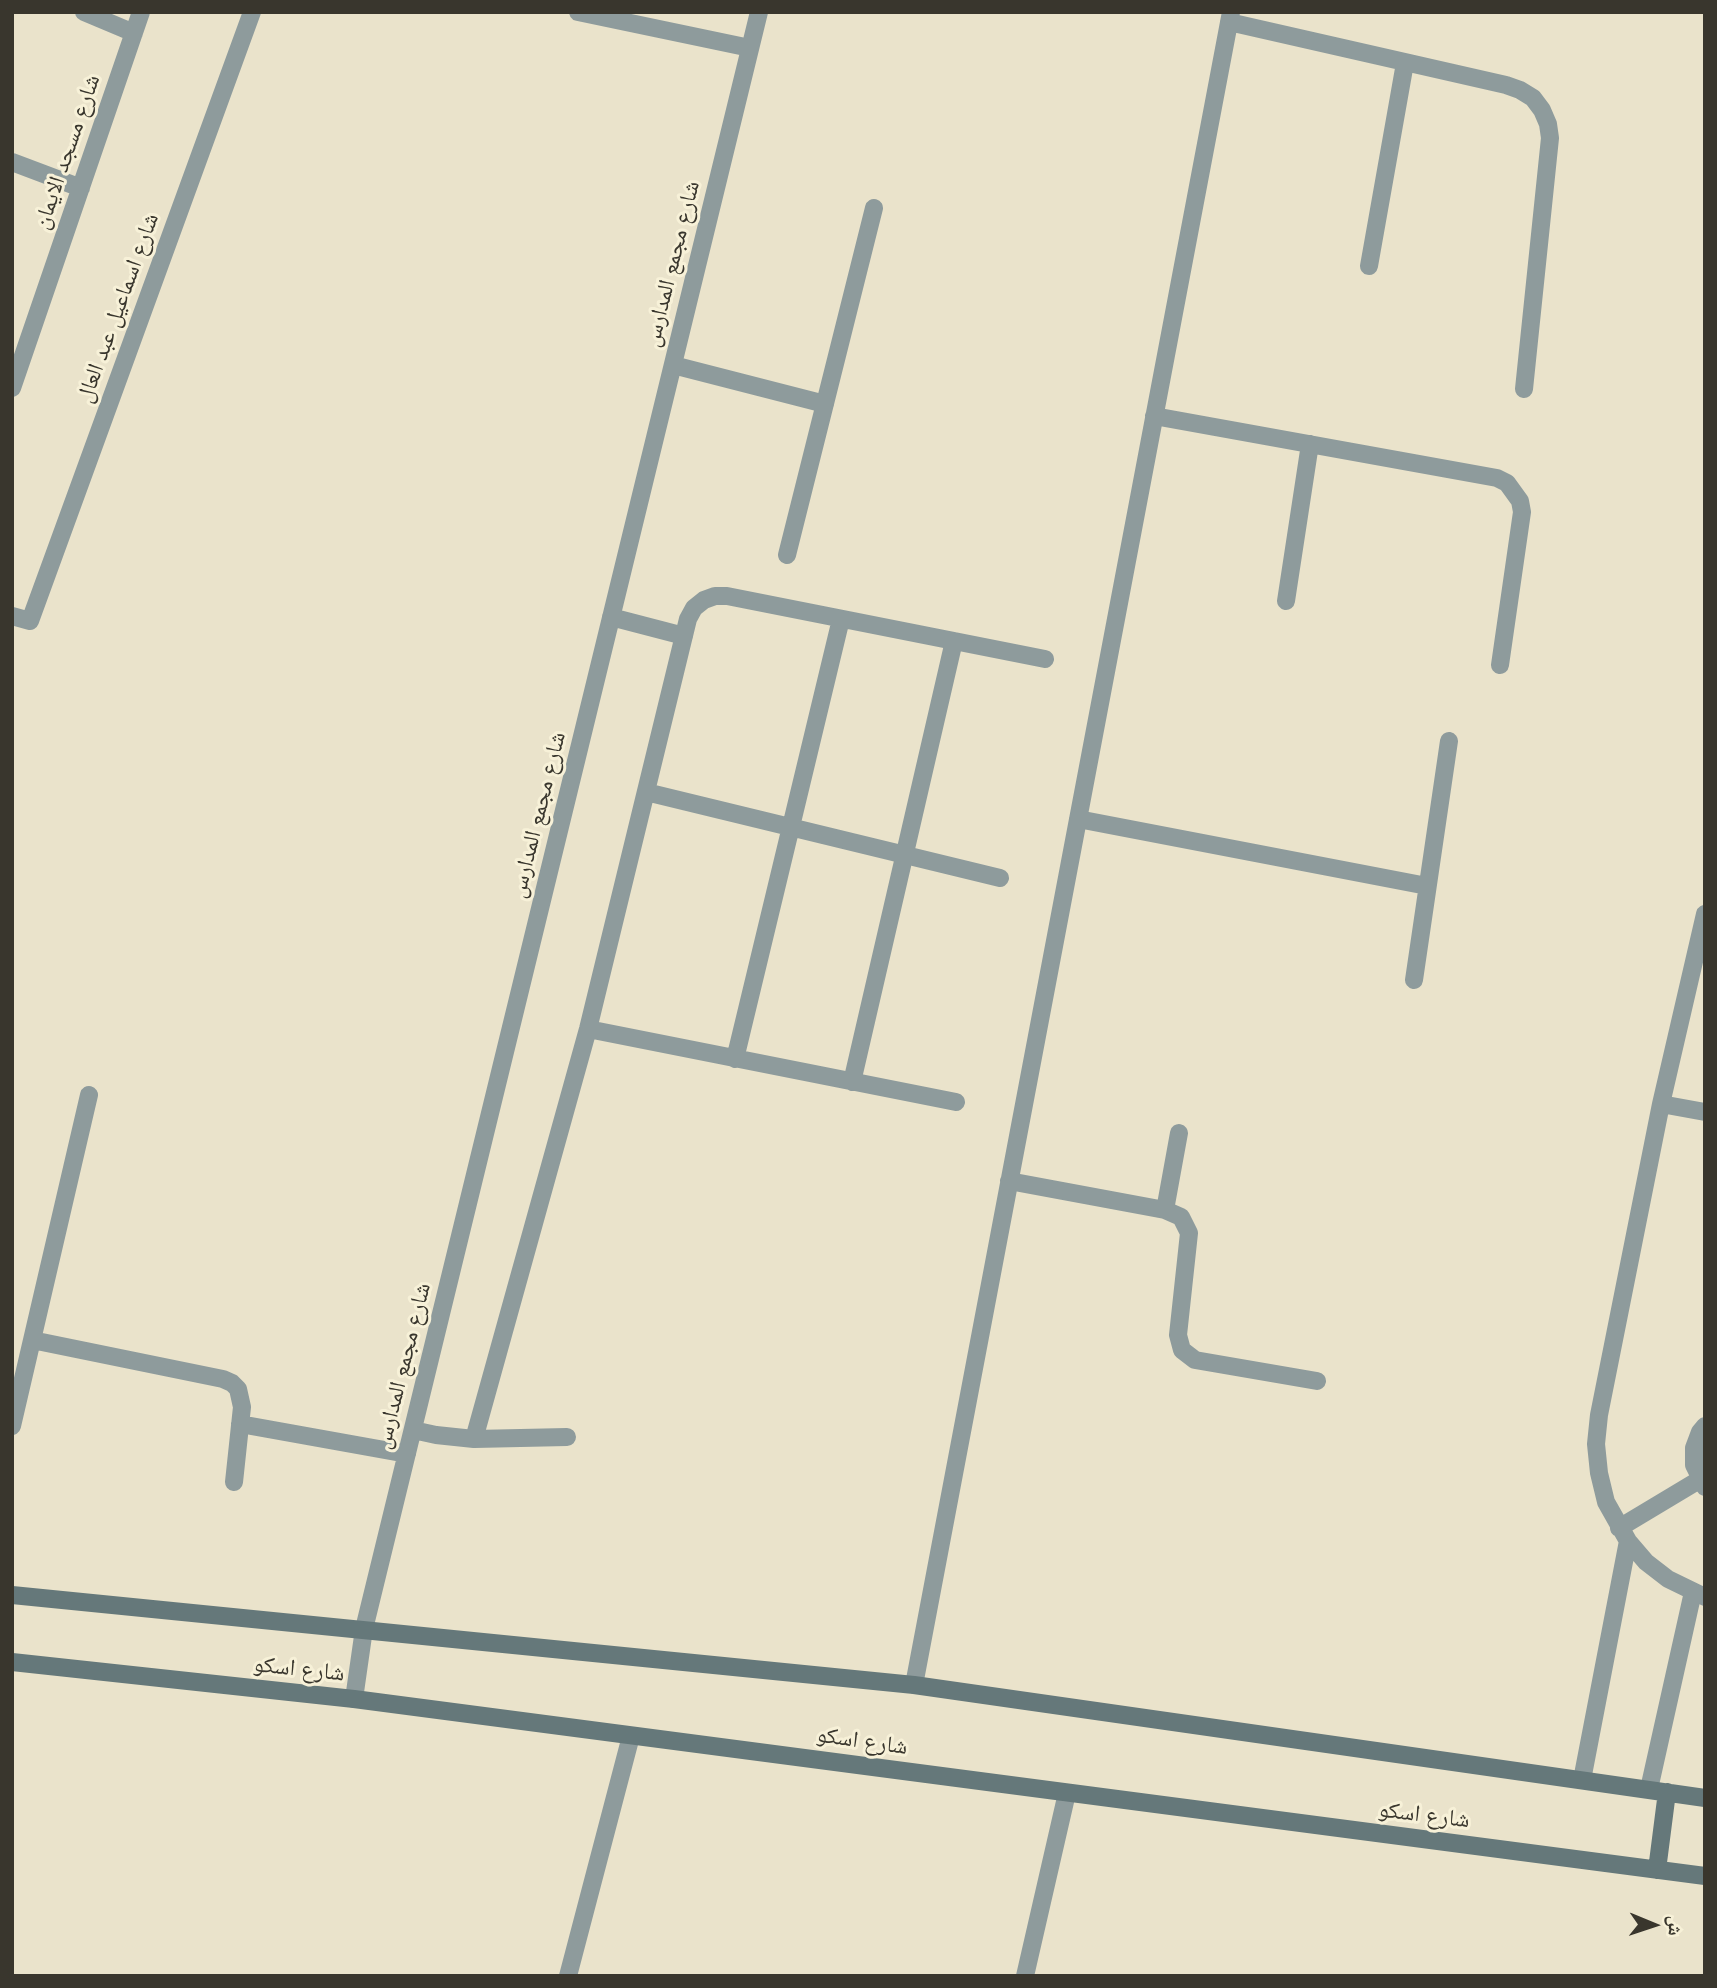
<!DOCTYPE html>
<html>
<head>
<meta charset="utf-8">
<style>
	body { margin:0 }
	#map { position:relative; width:1717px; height:1988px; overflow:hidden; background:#eae3cb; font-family:Montserrat,"Noto Naskh Arabic",sans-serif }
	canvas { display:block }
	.frame { position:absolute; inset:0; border:14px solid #39362d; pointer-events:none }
	.north { position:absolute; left:1619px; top:1890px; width:70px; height:70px; -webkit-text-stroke:5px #f7f1d8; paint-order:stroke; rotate:92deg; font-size:19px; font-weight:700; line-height:28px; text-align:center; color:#39362d }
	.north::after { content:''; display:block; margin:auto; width:24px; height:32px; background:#39362d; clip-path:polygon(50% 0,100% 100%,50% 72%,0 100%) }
</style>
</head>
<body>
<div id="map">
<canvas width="1717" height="1988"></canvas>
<div class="frame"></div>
<div class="north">ش</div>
</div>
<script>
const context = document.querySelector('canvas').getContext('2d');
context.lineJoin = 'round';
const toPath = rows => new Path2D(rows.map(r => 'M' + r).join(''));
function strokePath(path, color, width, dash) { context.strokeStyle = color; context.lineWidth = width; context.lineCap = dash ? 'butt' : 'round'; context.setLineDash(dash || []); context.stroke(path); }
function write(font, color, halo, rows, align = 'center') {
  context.font = font + ' Montserrat,"Noto Naskh Arabic",sans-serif'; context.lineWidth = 6; context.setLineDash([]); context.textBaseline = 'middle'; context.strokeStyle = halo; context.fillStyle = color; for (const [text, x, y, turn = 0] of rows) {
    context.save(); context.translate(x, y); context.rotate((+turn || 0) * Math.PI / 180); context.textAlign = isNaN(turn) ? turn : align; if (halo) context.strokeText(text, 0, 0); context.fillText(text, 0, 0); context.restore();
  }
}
strokePath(toPath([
	[578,12,750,48],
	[1229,22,1506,85,1520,90,1533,98,1542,110,1548,124,1550,138,1524,389],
	[1369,266,1405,63],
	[673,365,825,404],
	[1154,416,1497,478,1507,483,1520,501,1522,512,1500,665],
	[787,555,874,208],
	[1286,601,1310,444],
	[611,617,684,636],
	[646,792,1000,878],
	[1078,819,1427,886],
	[1705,914,1661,1104,1599,1415,1596,1444,1599,1473,1606,1502,1628,1541,1646,1562,1668,1579,1705,1597],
	[1414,980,1449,741],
	[588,1029,956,1102],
	[735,1059,841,619],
	[852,1082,954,641],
	[1661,1104,1705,1112],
	[1009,1181,1165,1210,1181,1217,1189,1233,1178,1335,1182,1350,1195,1360,1317,1381],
	[1165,1210,1179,1133],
	[32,1340,223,1379,232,1383,238,1389,242,1407,234,1482],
	[240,1424,407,1454],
	[12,1426,89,1095],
	[1705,1426,1700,1432,1694,1448,1694,1465,1705,1487],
	[413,1430,436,1435,474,1439,567,1437],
	[474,1439,588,1029,688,619,694,608,704,600,715,596,727,596,1045,659],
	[1619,1528,1699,1480],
	[914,1685,1231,12],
	[354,1699,364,1629,759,12],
	[1582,1780,1628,1541],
	[1649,1789,1693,1592],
	[568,1976,631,1736],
	[1025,1976,1067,1793]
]), '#8e9b9c', 18);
strokePath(toPath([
	[84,12,134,33],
	[12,162,81,188],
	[12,388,141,12],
	[12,616,30,621,252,12]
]), '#8e9b9c', 18);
strokePath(toPath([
	[12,1595,914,1685,1705,1798],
	[12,1662,354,1699,1705,1876],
	[1657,1870,1667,1792]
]), '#65787a', 18);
write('23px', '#39362d', '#f7f1d8', [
	["شارع مسجد الايمان",67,152,-71],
	["شارع مجمع المدارس",672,264,-76],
	["شارع اسماعيل عبد العال",118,308,-70],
	["شارع مجمع المدارس",538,815,-76],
	["شارع مجمع المدارس",403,1366,-76],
	["شارع اسكو",299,1669,6],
	["شارع اسكو",862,1741,8],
	["شارع اسكو",1424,1815,7]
]);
</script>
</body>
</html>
